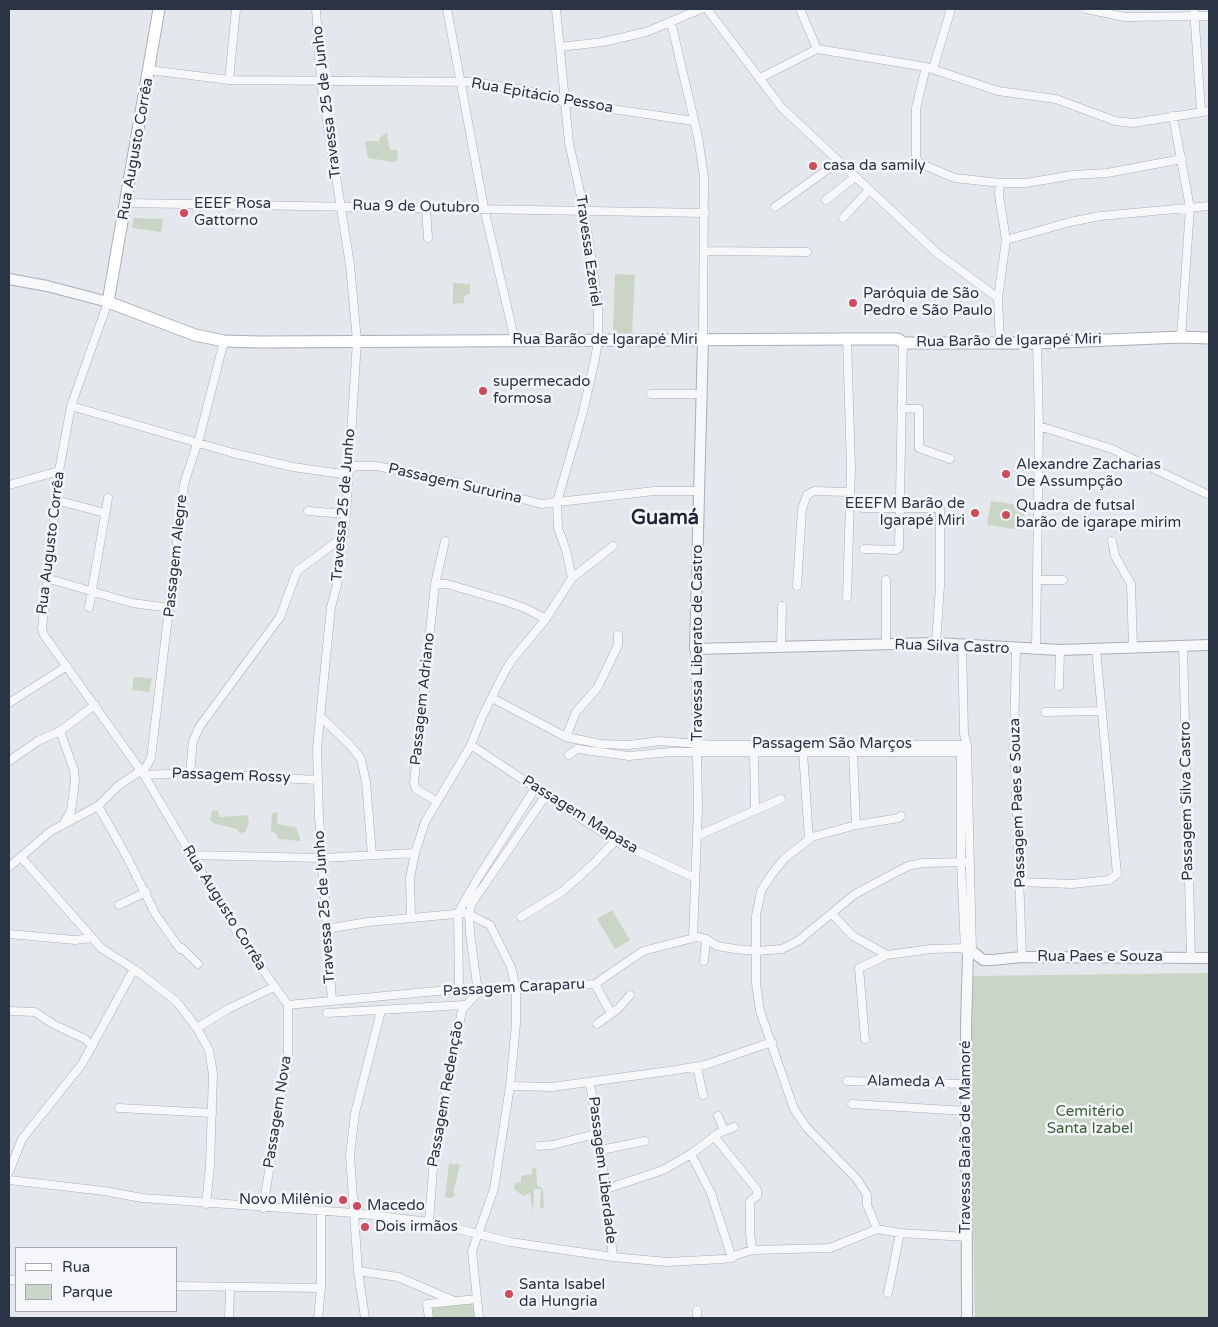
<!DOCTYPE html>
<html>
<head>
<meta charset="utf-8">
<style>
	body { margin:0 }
	#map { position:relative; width:1218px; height:1327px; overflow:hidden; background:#e4e7ec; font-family:"Varela Round",sans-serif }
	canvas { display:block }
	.frame { position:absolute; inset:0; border:10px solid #2b3445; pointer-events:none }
	.legend { position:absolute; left:15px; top:1247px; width:162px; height:65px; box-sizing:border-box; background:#f4f6f9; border:1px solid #a4a8b1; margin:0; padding:6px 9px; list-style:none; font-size:15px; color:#2b3445 }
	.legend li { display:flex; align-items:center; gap:10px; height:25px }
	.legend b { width:25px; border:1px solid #a4a8b1 }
</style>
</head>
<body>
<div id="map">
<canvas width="1218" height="1327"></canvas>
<div class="frame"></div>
<ul class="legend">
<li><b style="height:6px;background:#fff"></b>Rua</li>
<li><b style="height:14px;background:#c9d6c5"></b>Parque</li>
</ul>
</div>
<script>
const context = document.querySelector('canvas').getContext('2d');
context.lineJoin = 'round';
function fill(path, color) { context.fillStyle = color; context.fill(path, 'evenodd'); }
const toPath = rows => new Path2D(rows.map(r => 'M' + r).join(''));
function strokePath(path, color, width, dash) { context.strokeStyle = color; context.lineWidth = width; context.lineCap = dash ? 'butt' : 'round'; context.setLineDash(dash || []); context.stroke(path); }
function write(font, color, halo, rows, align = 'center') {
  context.font = font + ' "Varela Round",sans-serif'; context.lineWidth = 5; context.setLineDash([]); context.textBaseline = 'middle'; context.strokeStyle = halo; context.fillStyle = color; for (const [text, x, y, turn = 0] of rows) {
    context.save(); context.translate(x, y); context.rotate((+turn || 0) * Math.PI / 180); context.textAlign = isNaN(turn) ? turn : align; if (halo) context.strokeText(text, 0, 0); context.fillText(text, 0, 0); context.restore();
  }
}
fill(toPath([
	[387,133,389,146,391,150,397,150,398,159,394,162,368,158,365,141,379,141,380,137],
	[134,218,163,219,161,232,132,228],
	[615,274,635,275,632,333,613,334],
	[453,283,470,284,470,294,464,296,464,303,453,304],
	[991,501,1025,506,1021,530,987,525],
	[134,677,152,678,149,692,132,690],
	[215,810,218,811,219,817,247,815,249,822,245,832,240,833,237,829,213,823,210,819,212,811],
	[275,812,278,813,277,824,296,827,301,841,278,839,276,833,271,832,272,814],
	[612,910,630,940,615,949,597,919],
	[1209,973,1209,1318,975,1318,970,1084,972,976],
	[449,1163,460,1165,453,1193,459,1196,454,1195,452,1198,445,1197],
	[536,1168,537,1185,543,1189,544,1207,540,1209,541,1189,534,1189,533,1213,530,1193,523,1196,514,1189,515,1183,521,1182,521,1176,532,1174,532,1169],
	[475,1302,477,1318,430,1318,428,1307]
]), '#c9d6c5');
const minor = toPath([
	[316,9,321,82,350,265,357,341,346,514,337,585,331,607,317,748,319,817,332,1001],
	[447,9,484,208,515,341],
	[556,9,569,143,584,210,598,303,598,341,595,359,583,412,557,502,558,528,566,550,572,578],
	[707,9,782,108,937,253,998,298],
	[800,9,817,49],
	[1086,9,1125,17,1209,16],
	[1194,9,1201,111],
	[671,22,698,137,704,177,703,340],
	[560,47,603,42,646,32,701,9],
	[926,67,916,108,916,157,919,163,955,178,1000,183,1026,183,1073,175,1107,173,1182,159],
	[933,69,951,9],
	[149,70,229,80,472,82,527,90,564,102,694,121],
	[760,78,817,49,926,67,998,91,1056,99,1115,121,1133,123,1209,111],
	[229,80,236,9],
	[1173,116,1190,208,1181,337],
	[826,200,855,177],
	[127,203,705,213],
	[775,207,838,162],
	[426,208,428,238],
	[843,218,869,190],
	[1006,240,1070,222,1100,216,1209,206],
	[704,251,807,252],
	[108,302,71,406,59,471,42,629,44,635,144,775,243,942,288,1005,288,1054,263,1208],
	[1000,343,998,298,1006,240,999,195,1000,183],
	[651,394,702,394],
	[71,406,233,453,293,467,342,474,355,466,376,466,470,485,541,504,654,491,700,491],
	[901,408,919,409,919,448,950,459],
	[1039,426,1112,449,1209,495],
	[9,485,59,471],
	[56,500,105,513],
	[863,508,940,508,940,586,936,643],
	[308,511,346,514],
	[1112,541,1115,556,1131,584,1133,647],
	[864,549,896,550,899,548,903,343],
	[46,578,132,603,170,608],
	[1039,580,1063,580],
	[435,584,447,584,505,601,527,609,546,619],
	[797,586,802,509,807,495,814,491,848,492],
	[847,597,851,468,847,339],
	[89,607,108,498],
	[886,644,886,580],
	[962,645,964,734,967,745,972,951,969,954],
	[1183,645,1191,957],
	[781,648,782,606],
	[1016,649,1014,740,1022,957],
	[1036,650,1039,426,1037,343],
	[1059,686,1060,650],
	[492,698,566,737,601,744,629,745,660,741,714,745,967,745],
	[9,703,67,666],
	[1045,712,1102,711],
	[320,716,350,745,361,759,366,782,372,854],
	[60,731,74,770,75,781,71,811,64,823],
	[566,737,576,712,598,687,618,645,618,635],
	[471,745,615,841,693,877],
	[961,746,961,862,965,950,968,955],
	[853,751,856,825],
	[754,752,755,809],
	[803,752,809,840],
	[569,755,577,749,629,756,670,752,966,752],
	[9,761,38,741,60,731,95,705],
	[190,773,193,741,200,726,280,617,297,571,343,537],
	[144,775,190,773,317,780],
	[436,801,416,789,414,783,435,584,445,541],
	[98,806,127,857,156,915,180,949,182,948,198,964],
	[697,836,781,799],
	[191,855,322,858,415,853],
	[21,857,101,948,134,969,176,1001,197,1028,209,1050,213,1074,210,1166,206,1204],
	[9,867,51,831,98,806,118,786,146,767,151,758,184,484,200,435,224,341],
	[1021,882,1072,884,1109,880,1117,874,1096,649],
	[119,905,146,892],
	[832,914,853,936,887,955,931,949,965,948],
	[411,917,410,878,415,853,425,822,471,745,482,717,504,673,512,660,545,620,572,578,613,546],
	[521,917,563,891,593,864,615,841],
	[326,929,368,922,466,913,490,925,511,967,516,989,516,1024,510,1086,494,1189,472,1251,479,1318],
	[9,934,75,940,92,938],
	[693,938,698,808,695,649],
	[704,961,706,939],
	[595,984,611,1013],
	[459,989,458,913,478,878,536,787],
	[478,992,470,933,469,914,472,903,546,795],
	[288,1005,459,989,478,992,595,984,643,951,697,937,706,939,717,946,735,949,757,951,782,949,798,941,855,894,908,866,922,863,968,862],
	[9,1011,35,1012,53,1024,85,1039,92,1046],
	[327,1013,464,1005],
	[597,1024,619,1008,630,995],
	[197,1028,228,1009,274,987],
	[865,1039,859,968,887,955],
	[697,1067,703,1095],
	[847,1081,965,1084],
	[590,1083,601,1150,613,1257],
	[510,1086,552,1087,676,1070,705,1065,772,1042],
	[852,1104,966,1111],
	[119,1108,212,1113],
	[718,1116,724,1130],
	[714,1136,757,1190,757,1196,750,1201,750,1232,752,1250],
	[539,1146,553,1145,599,1133],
	[601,1150,645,1141],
	[691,1154,711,1193,732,1258],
	[9,1172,22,1139,82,1064,134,969],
	[9,1180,104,1191,142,1198,354,1213,429,1222,510,1242,613,1257,667,1262,724,1259,752,1250,830,1248,877,1229,900,1233,966,1237],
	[606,1189,663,1170,691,1154,719,1133,734,1127],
	[429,1222,434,1156,462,1010,478,992],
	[877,1229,867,1205,867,1195,857,1179,807,1128,794,1109,760,1011,756,983,756,916,761,891,772,874,785,858,812,837,856,825,899,818,901,816],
	[358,1271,398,1277,454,1301],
	[9,1280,16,1280],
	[176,1286,321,1288],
	[888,1293,900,1233],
	[229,1318,230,1288],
	[318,1318,321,1288,321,1211],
	[365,1318,358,1271,350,1155,355,1113,381,1011],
	[429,1318,427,1304,477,1299],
	[697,1318,697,1310]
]);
const tertiary = toPath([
	[9,279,47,286,108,302],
	[703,340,695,649,936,643,1060,650,1209,645],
	[972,951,983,960,992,960,1022,957,1209,958],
	[967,1318,966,1026,968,955]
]);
const secondary = toPath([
	[159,9,108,302,195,335,224,341,259,342,847,339,898,339,903,343,1037,343,1181,337,1209,338]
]);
strokePath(minor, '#a9aeb7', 9);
strokePath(tertiary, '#a9aeb7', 12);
strokePath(secondary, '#a9aeb7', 13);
strokePath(minor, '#f7f8fa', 8);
strokePath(tertiary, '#f7f8fa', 10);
strokePath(secondary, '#fff', 11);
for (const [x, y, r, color] of [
	[813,166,5,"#d1495b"],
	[184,213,5,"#d1495b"],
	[853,303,5,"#d1495b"],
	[483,391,5,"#d1495b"],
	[1006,474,5,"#d1495b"],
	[975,513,5,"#d1495b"],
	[1006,515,5,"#d1495b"],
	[343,1200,5,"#d1495b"],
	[357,1206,5,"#d1495b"],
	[365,1227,5,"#d1495b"],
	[509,1294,5,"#d1495b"]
]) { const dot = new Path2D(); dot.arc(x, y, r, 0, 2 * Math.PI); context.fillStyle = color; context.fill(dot); strokePath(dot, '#f4f6f9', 2); }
write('15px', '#2b3445', '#f4f6f9', [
	["Rua Epitácio Pessoa",542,96,10],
	["Travessa 25 de Junho",327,102,-97],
	["Rua Augusto Corrêa",136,149,-80],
	["Rua 9 de Outubro",416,207,1],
	["Travessa Ezeriel",588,251,82],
	["Rua Barão de Igarapé Miri",605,340],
	["Rua Barão de Igarapé Miri",1009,341,-1],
	["Passagem Sururina",455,484,13],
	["Travessa 25 de Junho",344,505,-85],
	["Rua Augusto Corrêa",51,543,-83],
	["Passagem Alegre",176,556,-84],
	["Travessa Liberato de Castro",698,643,-90],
	["Rua Silva Castro",952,647,2],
	["Passagem Adriano",423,699,-84],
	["Passagem São Marços",832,744],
	["Passagem Rossy",231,776,2],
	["Passagem Silva Castro",1187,801,-91],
	["Passagem Paes e Souza",1018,803,-92],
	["Passagem Mapasa",580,815,32],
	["Travessa 25 de Junho",325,907,-94],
	["Rua Augusto Corrêa",224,908,58],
	["Rua Paes e Souza",1100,957],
	["Passagem Caraparu",514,988,-3],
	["Alameda A",906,1082,1],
	["Passagem Redenção",446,1094,-80],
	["Passagem Nova",278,1112,-81],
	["Travessa Barão de Mamoré",966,1137,-90],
	["Passagem Liberdade",602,1170,83]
]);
write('15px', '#2b3445', '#f4f6f9', [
	["casa da samily",823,166],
	["EEEF Rosa",194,204],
	["Gattorno",194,221],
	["Paróquia de São",863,294],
	["Pedro e São Paulo",863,311],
	["supermecado",493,382],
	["formosa",493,399],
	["Alexandre Zacharias",1016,465],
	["De Assumpção",1016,482],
	["EEEFM Barão de",965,504,"right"],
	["Igarapé Miri",965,521,"right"],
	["Quadra de futsal",1016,506],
	["barão de igarape mirim",1016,523],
	["Novo Milênio",333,1200,"right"],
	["Macedo",367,1206],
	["Dois irmãos",375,1227],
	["Santa Isabel",519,1285],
	["da Hungria",519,1302]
], 'left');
write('15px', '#3f6138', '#f4f6f9', [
	["Cemitério",1090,1112],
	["Santa Izabel",1090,1129]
]);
write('bold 20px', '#1d2536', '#f4f6f9', [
	["Guamá",665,519]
]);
</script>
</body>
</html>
